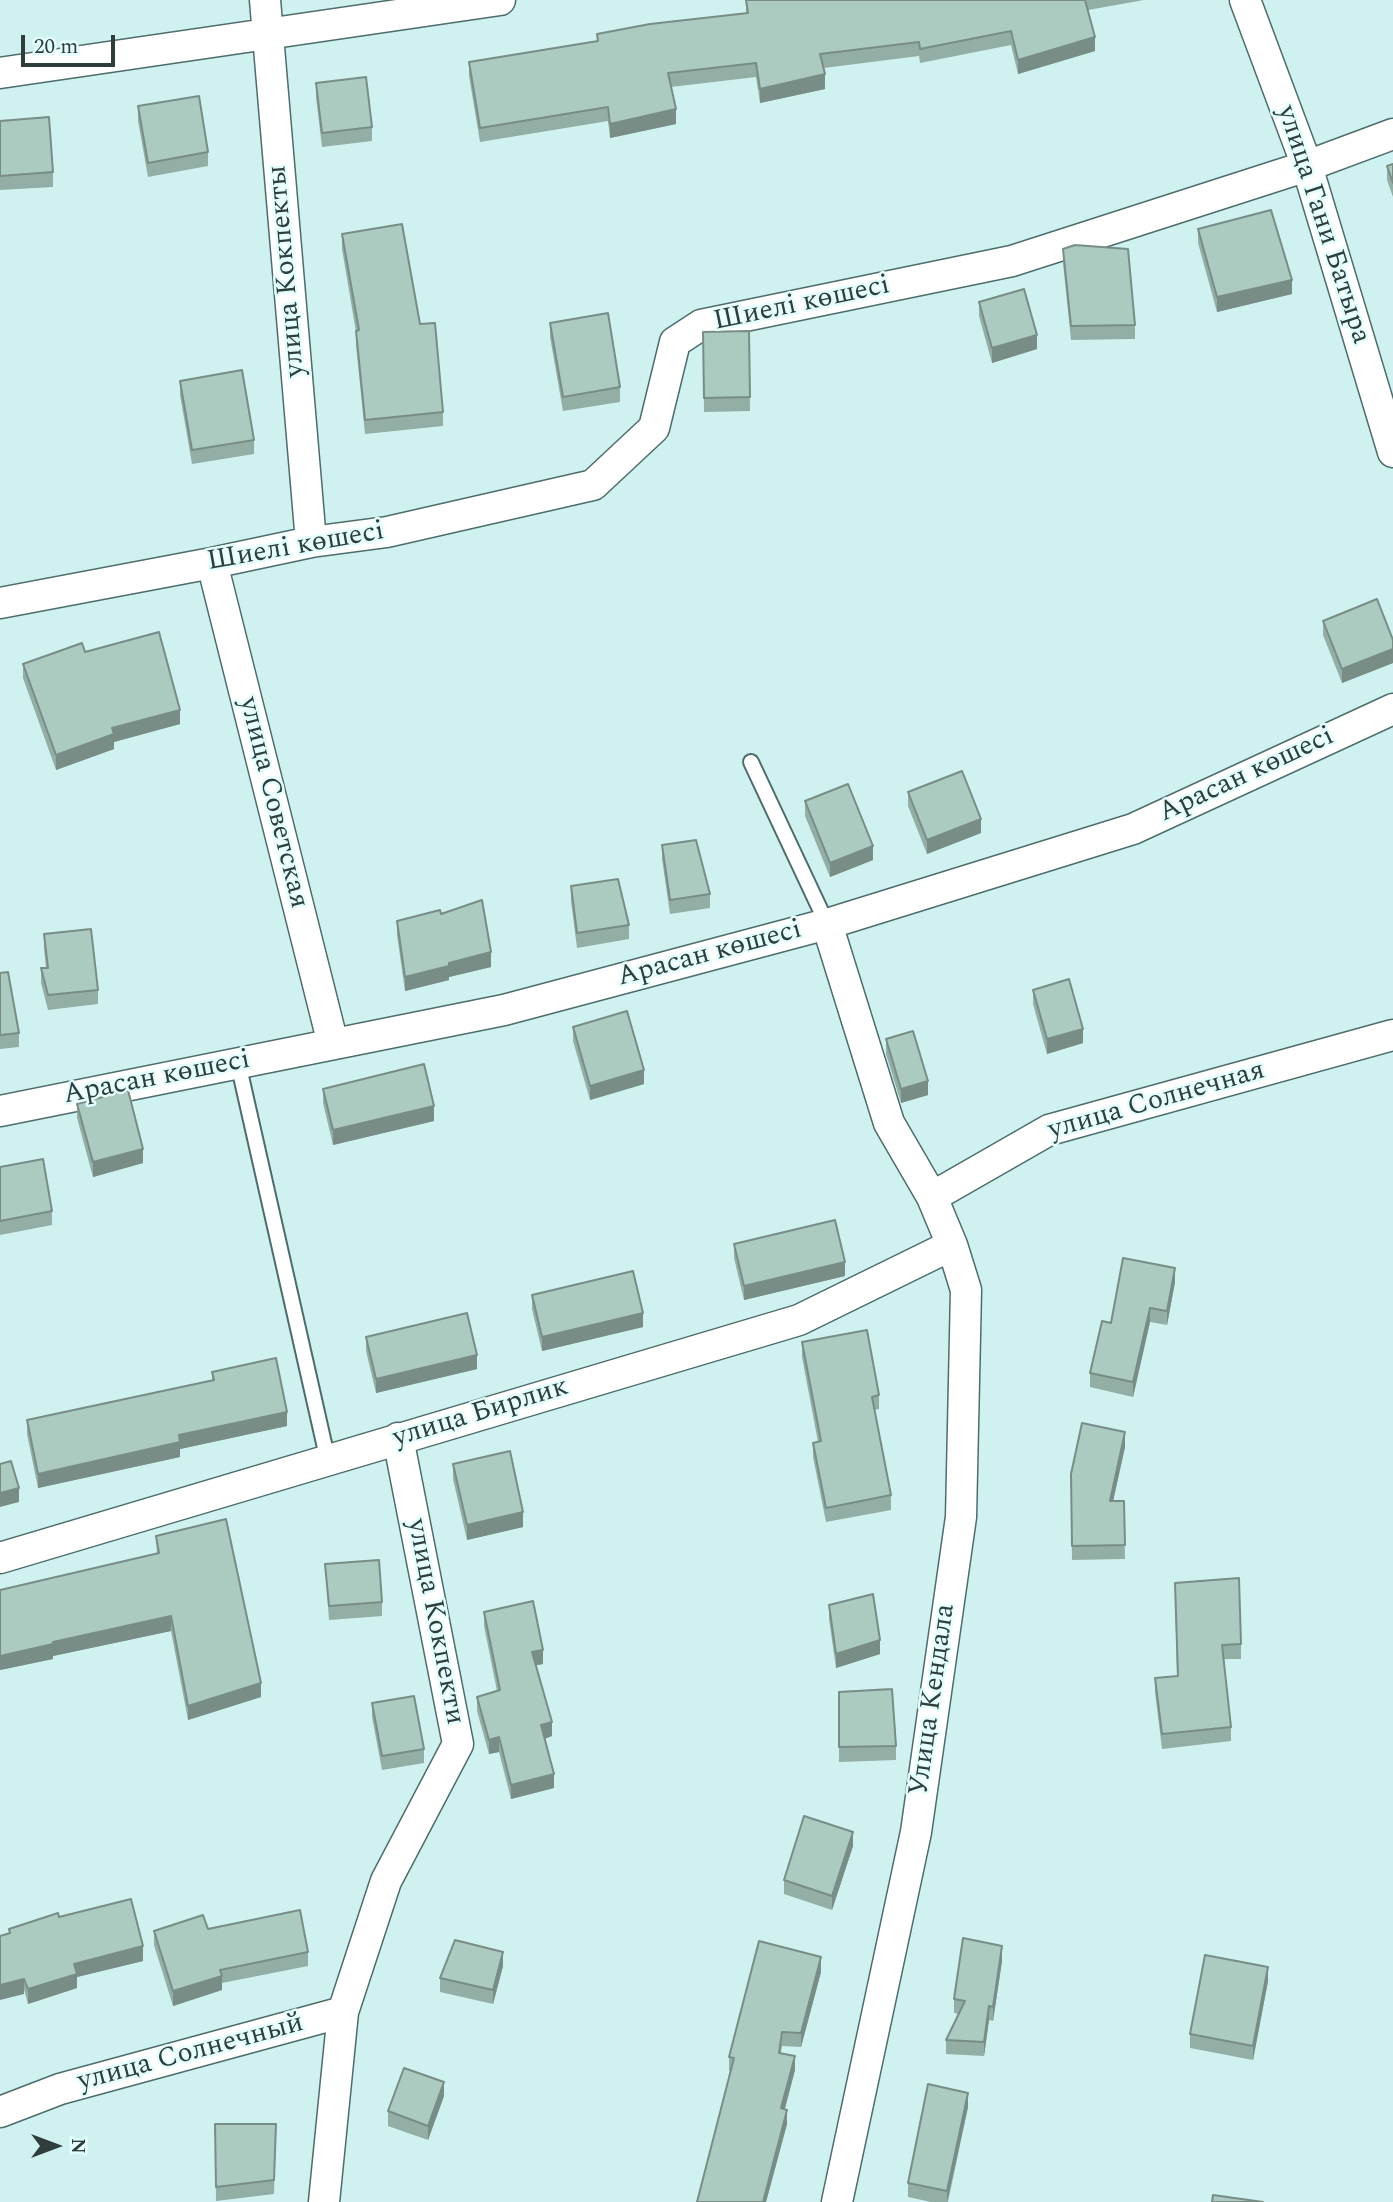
<!DOCTYPE html>
<html>
<head>
<meta charset="utf-8">
<style>
	body { margin:0 }
	#map { position:relative; width:1393px; height:2202px; overflow:hidden; background:#cff2f1; font-family:Spectral,serif }
	canvas { display:block }
	.north { position:absolute; left:21px; top:2111px; width:70px; height:70px; -webkit-text-stroke:5px #e2fefd; paint-order:stroke; rotate:90deg; font-size:19px; font-weight:700; line-height:28px; text-align:center; color:#2f3d3c }
	.north::after { content:''; display:block; margin:auto; width:24px; height:32px; background:#2f3d3c; clip-path:polygon(50% 0,100% 100%,50% 72%,0 100%) }
	.scale { position:absolute; left:21px; top:35px; width:94px; height:32px; box-sizing:border-box; border:4px solid #2f3d3c; border-top:0; padding-left:9px; font-size:21px; line-height:24px; white-space:nowrap; color:#2f3d3c; -webkit-text-stroke:5px #e2fefd; paint-order:stroke }
</style>
</head>
<body>
<div id="map">
<canvas width="1393" height="2202"></canvas>
<div class="north">N</div>
<div class="scale">20 m</div>
</div>
<script>
const context = document.querySelector('canvas').getContext('2d');
context.lineJoin = 'round';
const toPath = rows => new Path2D(rows.map(r => 'M' + r).join(''));
function strokePath(path, color, width, dash) { context.strokeStyle = color; context.lineWidth = width; context.lineCap = dash ? 'butt' : 'round'; context.setLineDash(dash || []); context.stroke(path); }
function fill(path, color) { context.fillStyle = color; context.fill(path, 'evenodd'); }
function write(font, color, halo, rows, align = 'center') {
  context.font = font + ' Spectral,serif'; context.lineWidth = 5; context.setLineDash([]); context.textBaseline = 'middle'; context.strokeStyle = halo; context.fillStyle = color; for (const [text, x, y, turn = 0] of rows) {
    context.save(); context.translate(x, y); context.rotate((+turn || 0) * Math.PI / 180); context.textAlign = isNaN(turn) ? turn : align; if (halo) context.strokeText(text, 0, 0); context.fillText(text, 0, 0); context.restore();
  }
}
const lane = toPath([
	[751,762,827,924],
	[238,1063,328,1461]
]);
const street = toPath([
	[265,0,311,542],
	[1245,0,1307,166,1393,452],
	[0,73,500,0],
	[212,563,333,1044],
	[0,603,212,563,311,542,387,532,593,485,654,428,675,342,701,325,1012,261,1307,166,1393,134],
	[827,924,889,1123,932,1197,952,1245,966,1290,961,1517,916,1832,837,2202],
	[0,1111,504,1010,827,924,1133,829,1393,709],
	[932,1197,1049,1130,1393,1035],
	[0,1558,799,1320,952,1245],
	[0,2112,60,2089,343,2012],
	[324,2202,343,2012,386,1881,458,1744,398,1438]
]);
strokePath(lane, '#4d6d6c', 18);
strokePath(street, '#4d6d6c', 33);
strokePath(lane, '#fff', 14);
strokePath(street, '#fff', 30);
fill(toPath([
	[746,0,1144,0,1088,10,1095,51,1018,74,1011,45,920,63,919,56,824,68,825,89,760,103,756,77,671,87,676,124,610,138,608,121,480,142,469,76,469,62,597,41,597,34,746,13],
	[316,83,372,127,372,141,322,147,316,97],
	[138,106,208,152,208,166,148,177,138,121],
	[0,121,53,172,53,187,0,190],
	[1393,164,1393,197,1387,180,1387,166],
	[1198,229,1292,294,1217,312,1198,243],
	[342,234,420,324,443,412,443,426,365,434,356,345,356,332,342,249],
	[1063,249,1135,325,1135,339,1071,340,1063,263],
	[979,302,1037,349,992,363,979,316],
	[550,323,620,387,620,402,563,411,550,337],
	[749,331,750,411,704,412,703,332],
	[180,381,254,440,254,454,192,464,180,395],
	[1323,621,1393,640,1393,663,1342,683,1323,635],
	[85,652,180,724,114,742,114,749,56,770,23,678,23,664],
	[908,792,981,833,927,854,908,806],
	[805,801,873,860,830,877,805,816],
	[662,845,710,894,710,908,670,914,662,859],
	[571,886,629,925,629,939,577,948,571,901],
	[441,914,491,967,449,977,449,980,405,991,397,935,397,921],
	[44,934,98,990,98,1004,48,1010,41,983,41,968,46,968,44,948],
	[0,973,19,1033,19,1047,0,1049],
	[1033,990,1083,1043,1047,1054,1033,1004],
	[573,1027,644,1084,590,1100,573,1041],
	[886,1039,928,1095,901,1103,886,1054],
	[323,1089,434,1121,333,1145,323,1103],
	[77,1104,143,1163,93,1177,77,1118],
	[0,1167,52,1211,52,1225,0,1235],
	[734,1244,845,1276,744,1300,734,1258],
	[1175,1282,1167,1325,1150,1322,1133,1397,1090,1387,1090,1373,1111,1323],
	[532,1295,643,1327,542,1351,532,1309],
	[366,1337,477,1369,376,1393,366,1351],
	[802,1342,879,1395,879,1409,874,1410,891,1495,891,1510,826,1522,813,1457,813,1443,818,1442,802,1357],
	[212,1372,287,1426,180,1449,180,1457,38,1488,27,1434,27,1420,212,1381],
	[1125,1447,1113,1501,1124,1501,1125,1559,1072,1560,1071,1474],
	[453,1464,523,1527,467,1540,453,1479],
	[156,1536,261,1697,188,1720,171,1631,53,1656,53,1659,0,1670,157,1554],
	[325,1564,382,1602,382,1616,329,1620],
	[1175,1597,1241,1644,1241,1659,1224,1659,1231,1727,1231,1741,1162,1749,1155,1692,1155,1678,1177,1676],
	[829,1605,880,1654,836,1668,829,1619],
	[484,1612,543,1664,536,1665,552,1736,544,1739,554,1788,511,1799,499,1752,489,1754,477,1711,477,1697,497,1691,484,1626],
	[839,1692,896,1746,896,1760,839,1762],
	[372,1703,424,1749,424,1763,382,1770,372,1717],
	[853,1846,832,1910,784,1894,784,1880],
	[59,1917,143,1961,77,1977,77,1988,28,2004,9,1933,9,1929],
	[208,1929,308,1952,308,1966,222,1983,222,1990,173,2006,154,1945,154,1931],
	[1002,1961,993,2021,989,2020,984,2056,946,2054,946,2040,959,2014,954,2013,954,1999],
	[503,1966,493,2004,440,1992,440,1978],
	[821,1972,801,2047,782,2046,781,2053,795,2070,785,2109,787,2124,766,2202,697,2202,731,2071,729,2071,729,2057],
	[1268,1981,1253,2060,1190,2048,1190,2034],
	[444,2096,428,2140,388,2126,388,2111],
	[968,2107,948,2202,931,2202,908,2197,908,2183],
	[215,2124,276,2124,274,2194,216,2201]
]), '#93aea5');
fill(toPath([
	[1095,37,1095,51,1018,74,1018,60],
	[825,74,825,89,760,103,760,89],
	[676,109,676,124,610,138,610,124],
	[1292,280,1292,294,1217,312,1217,297],
	[1037,335,1037,349,992,363,992,348],
	[1393,649,1393,663,1342,683,1342,669],
	[180,710,180,724,114,742,114,749,56,770,56,755,112,728],
	[981,819,981,833,927,854,927,840],
	[873,846,873,860,830,877,830,863],
	[491,952,491,967,449,977,449,980,405,991,405,977,449,963],
	[1083,1029,1083,1043,1047,1054,1047,1039],
	[644,1070,644,1084,590,1100,590,1086],
	[928,1081,928,1095,901,1103,901,1089],
	[434,1106,434,1121,333,1145,333,1130],
	[143,1149,143,1163,93,1177,93,1162],
	[845,1262,845,1276,744,1300,744,1286],
	[1175,1268,1175,1282,1167,1325,1167,1311],
	[1150,1308,1150,1322,1133,1397,1133,1382],
	[643,1313,643,1327,542,1351,542,1337],
	[477,1355,477,1369,376,1393,376,1379],
	[287,1412,287,1426,180,1449,180,1457,38,1488,38,1474,179,1435],
	[1125,1432,1125,1447,1110,1515,1110,1501],
	[19,1488,19,1502,0,1507,0,1493],
	[523,1512,523,1527,467,1540,467,1525],
	[171,1616,171,1631,53,1656,53,1659,0,1670,0,1656,53,1642],
	[880,1640,880,1654,836,1668,836,1654],
	[543,1650,543,1664,532,1666,532,1652],
	[261,1683,261,1697,188,1720,188,1706],
	[552,1722,552,1736,541,1740,541,1725],
	[499,1737,499,1752,489,1754,489,1740],
	[554,1774,554,1788,511,1799,511,1785],
	[853,1832,853,1846,832,1910,832,1896],
	[143,1946,143,1961,77,1977,77,1988,28,2004,28,1989,74,1964],
	[1002,1946,1002,1961,993,2021,993,2007],
	[503,1952,503,1966,493,2004,493,1990],
	[821,1957,821,1972,801,2047,801,2033],
	[1268,1967,1268,1981,1253,2060,1253,2046],
	[222,1976,222,1990,173,2006,173,1991],
	[24,1979,24,1994,0,2000,0,1985],
	[989,2006,989,2020,984,2056,984,2042],
	[795,2056,795,2070,781,2122,781,2108],
	[444,2082,444,2096,428,2140,428,2126],
	[968,2093,968,2107,947,2202,947,2191],
	[787,2110,787,2124,766,2202,763,2202]
]), '#788d86');
const building = toPath([
	[746,0,1085,0,1095,37,1018,60,1011,31,920,49,919,42,820,54,825,74,760,89,756,63,668,73,676,109,610,124,608,107,480,128,469,62,598,41,597,34,650,24,748,13,746,0],
	[366,77,372,127,322,133,316,83,366,77],
	[199,96,208,152,148,163,138,106,199,96],
	[49,117,53,172,0,176,0,121,49,117],
	[1393,164,1393,183,1387,166,1393,164],
	[1271,210,1292,280,1217,297,1198,229,1271,210],
	[402,224,420,324,435,323,443,412,365,420,356,331,359,330,342,234,402,224],
	[1075,245,1128,249,1135,325,1071,326,1063,249,1075,245],
	[1024,289,1037,335,992,348,979,302,1024,289],
	[608,313,620,387,563,397,550,323,608,313],
	[749,331,750,397,704,398,703,332,749,331],
	[242,370,254,440,192,450,180,381,242,370],
	[1377,599,1393,640,1393,649,1342,669,1323,621,1377,599],
	[159,632,180,710,112,728,114,734,56,755,23,664,82,643,85,652,159,632],
	[962,771,981,819,927,840,908,792,962,771],
	[848,784,873,846,830,863,805,801,848,784],
	[696,840,710,894,670,900,662,845,696,840],
	[618,879,629,925,577,933,571,886,618,879],
	[482,900,491,952,449,963,449,966,405,977,397,921,440,910,441,914,482,900],
	[91,929,98,990,48,995,41,968,48,968,44,934,91,929],
	[8,972,19,1033,0,1035,0,973,8,972],
	[1069,979,1083,1029,1047,1039,1033,990,1069,979],
	[627,1011,644,1070,590,1086,573,1027,627,1011],
	[913,1031,928,1081,901,1089,886,1039,913,1031],
	[424,1064,434,1106,333,1130,323,1089,424,1064],
	[128,1090,143,1149,93,1162,77,1104,128,1090],
	[43,1159,52,1211,0,1221,0,1167,43,1159],
	[835,1220,845,1262,744,1286,734,1244,835,1220],
	[1123,1258,1175,1268,1167,1311,1150,1308,1133,1382,1090,1373,1102,1321,1111,1323,1123,1258],
	[633,1271,643,1313,542,1337,532,1295,633,1271],
	[467,1313,477,1355,376,1379,366,1337,467,1313],
	[867,1330,879,1395,872,1397,891,1495,826,1508,813,1443,821,1441,802,1342,867,1330],
	[276,1358,287,1412,179,1435,180,1442,38,1474,27,1420,214,1380,212,1372,276,1358],
	[1082,1423,1125,1432,1110,1501,1124,1501,1125,1545,1072,1546,1071,1474,1082,1423],
	[510,1451,523,1512,467,1525,453,1464,510,1451],
	[11,1461,19,1488,0,1493,0,1464,11,1461],
	[226,1519,261,1683,188,1706,171,1616,53,1642,53,1644,0,1656,0,1590,159,1553,156,1536,226,1519],
	[379,1560,382,1602,329,1606,325,1564,379,1560],
	[1239,1578,1241,1644,1222,1645,1231,1727,1162,1734,1155,1678,1178,1676,1175,1583,1239,1578],
	[873,1594,880,1640,836,1654,829,1605,873,1594],
	[533,1601,543,1650,532,1652,552,1722,541,1725,554,1774,511,1785,499,1737,489,1740,477,1697,500,1690,484,1612,533,1601],
	[892,1689,896,1746,839,1747,839,1692,892,1689],
	[414,1696,424,1749,382,1756,372,1703,414,1696],
	[804,1816,853,1832,832,1896,784,1880,804,1816],
	[131,1899,143,1946,74,1964,77,1974,28,1989,24,1979,0,1985,0,1936,10,1933,9,1929,58,1913,59,1917,131,1899],
	[300,1910,308,1952,220,1970,222,1976,173,1991,154,1931,203,1915,208,1929,300,1910],
	[963,1938,1002,1946,993,2007,989,2006,984,2042,946,2040,965,2001,954,1999,963,1938],
	[455,1940,503,1952,493,1990,440,1978,455,1940],
	[759,1941,821,1957,801,2033,782,2032,779,2053,795,2056,781,2108,787,2110,763,2202,697,2202,734,2058,729,2057,759,1941],
	[1205,1955,1268,1967,1253,2046,1190,2034,1205,1955],
	[404,2068,444,2082,428,2126,388,2111,404,2068],
	[928,2084,968,2093,947,2191,908,2183,928,2084],
	[215,2124,276,2124,274,2180,216,2187,215,2124],
	[1213,2195,1263,2202,1212,2202,1213,2195]
]);
fill(building, '#abcac0');
strokePath(building, '#788d86', 2);
write('28px', '#2f3d3c', '#e2fefd', [
	["улица Гани Батыра",1322,225,72],
	["улица Кокпекты",288,271,-95],
	["Шиелі көшесі",802,305,-12],
	["Шиелі көшесі",296,548,-10],
	["Арасан көшесі",1247,776,-25],
	["улица Советская",272,803,76],
	["Арасан көшесі",710,955,-15],
	["Арасан көшесі",157,1079,-11],
	["улица Солнечная",1157,1102,-16],
	["улица Бирлик",481,1414,-17],
	["улица Кокпекти",434,1622,79],
	["Улица Кендала",934,1700,-82],
	["улица Солнечный",191,2054,-15]
]);
</script>
</body>
</html>
